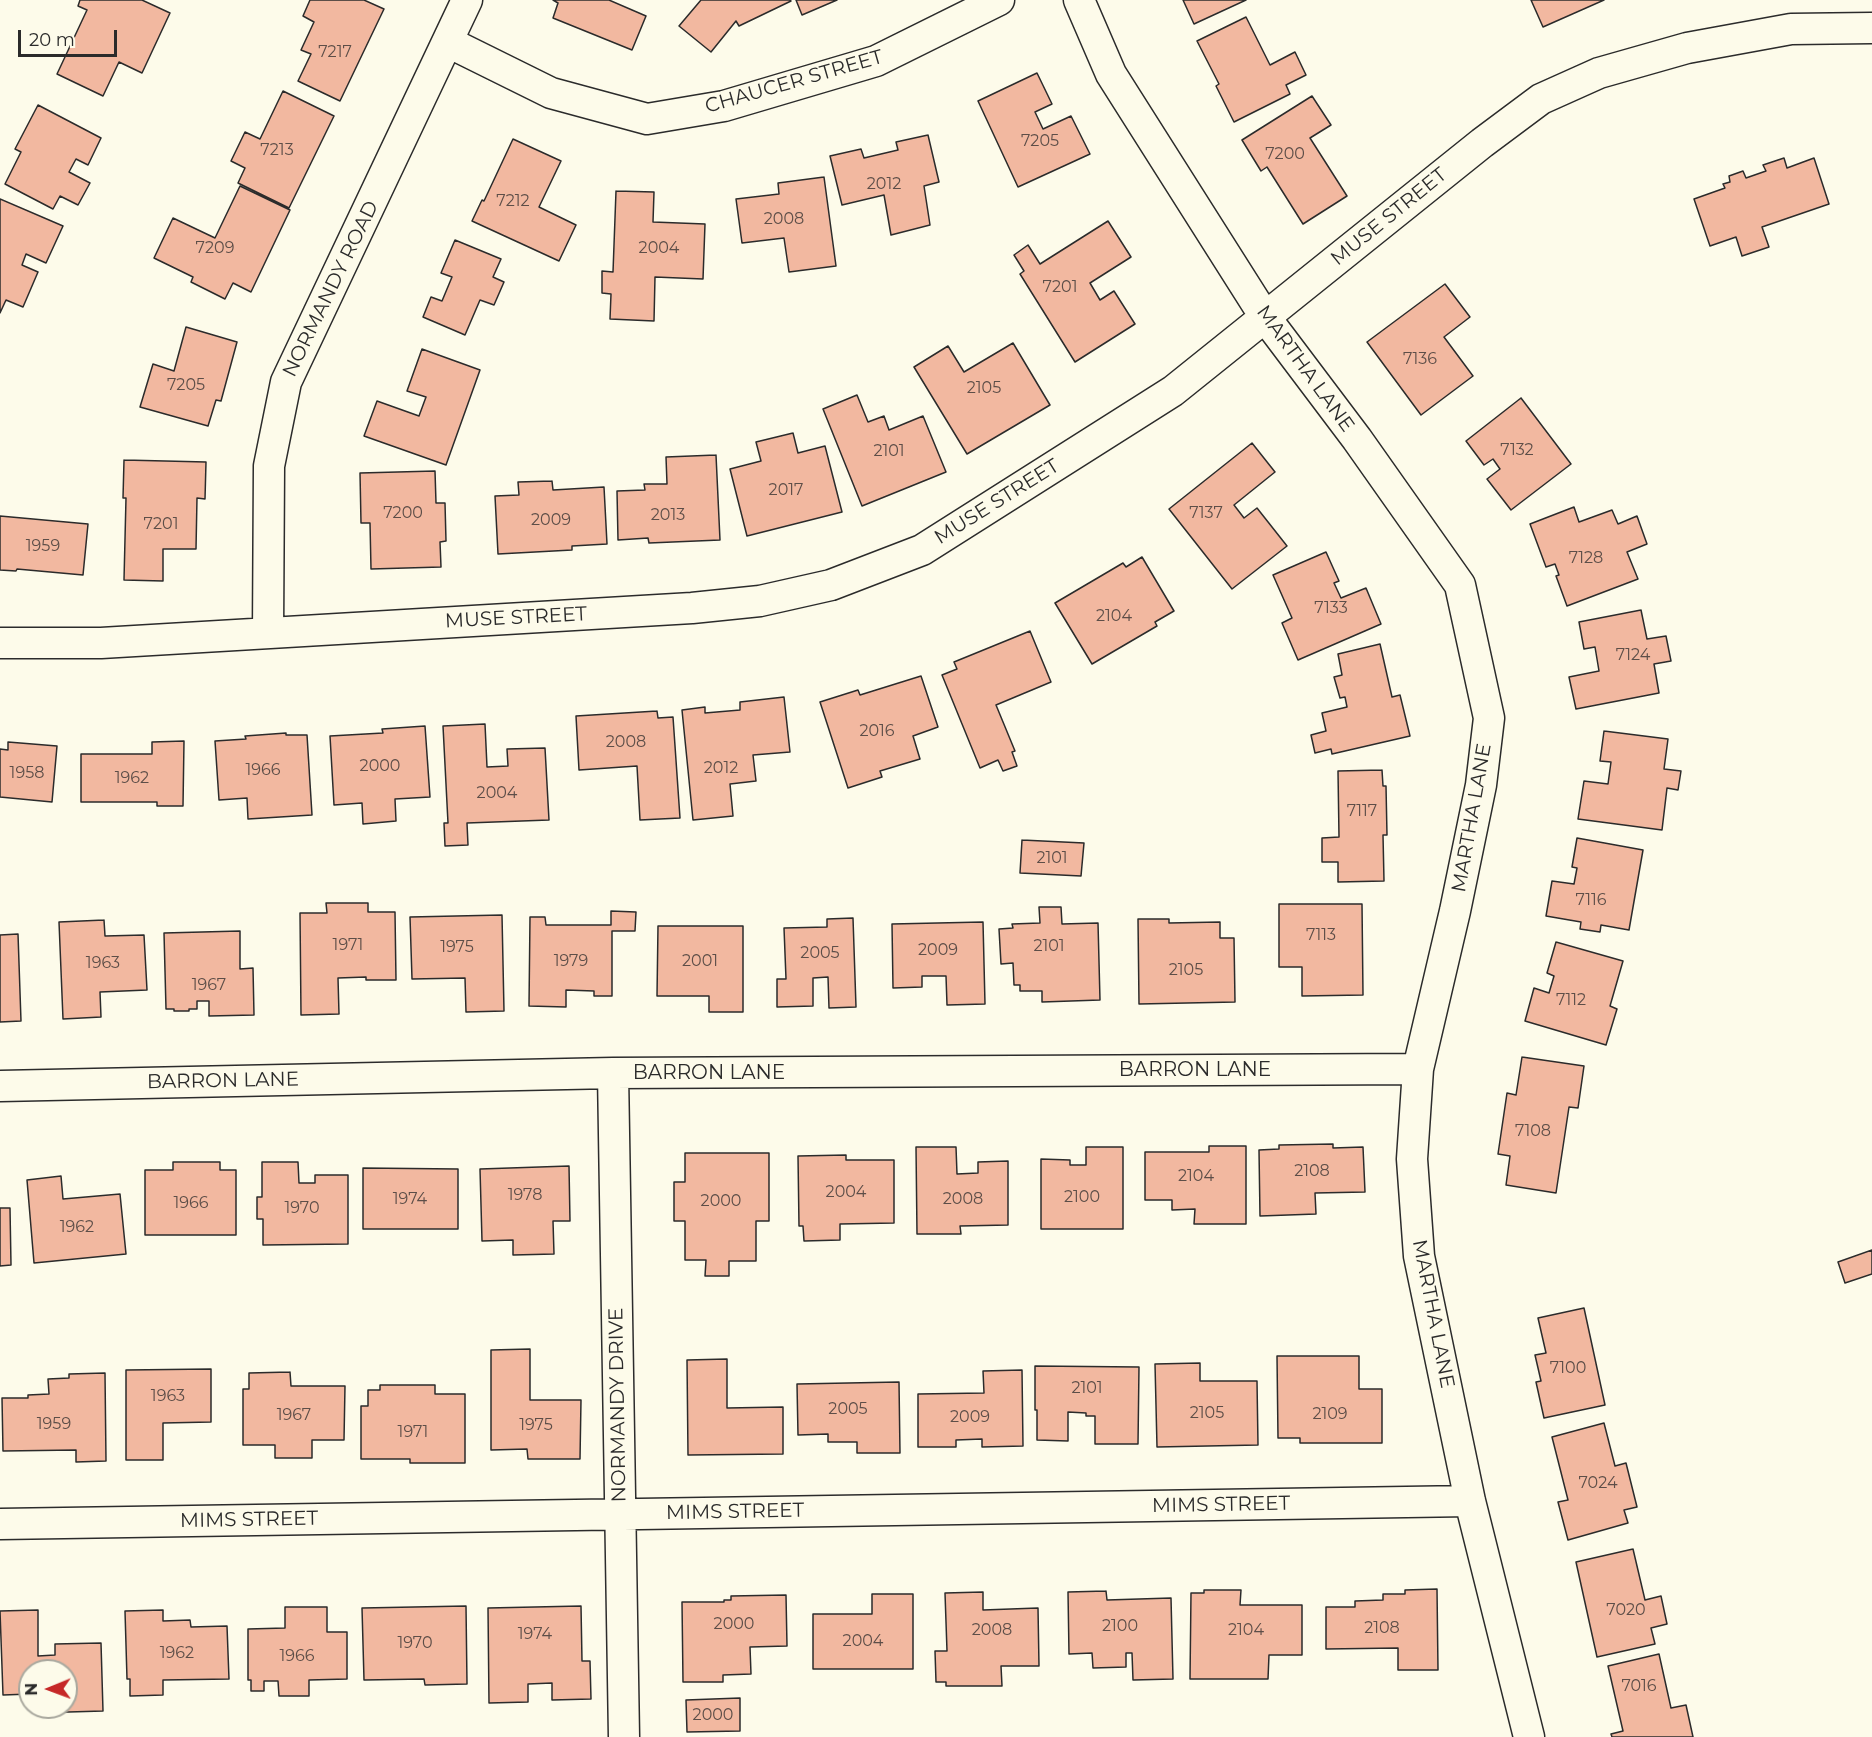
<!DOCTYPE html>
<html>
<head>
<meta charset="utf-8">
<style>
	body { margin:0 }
	#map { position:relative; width:1872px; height:1737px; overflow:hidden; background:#fdfbea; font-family:Montserrat,sans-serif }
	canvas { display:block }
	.north { position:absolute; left:18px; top:1659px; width:60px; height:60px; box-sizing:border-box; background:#fdfbea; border:2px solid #a9a89e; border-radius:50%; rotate:269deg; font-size:16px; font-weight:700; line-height:24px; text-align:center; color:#2b2b2b }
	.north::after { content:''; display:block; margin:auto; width:21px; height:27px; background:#c62828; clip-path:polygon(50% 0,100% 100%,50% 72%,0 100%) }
	.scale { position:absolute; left:18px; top:30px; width:99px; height:27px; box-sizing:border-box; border:3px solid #2b2b2b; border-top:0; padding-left:8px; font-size:18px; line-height:21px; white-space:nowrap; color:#2b2b2b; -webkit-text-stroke:4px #fdfbea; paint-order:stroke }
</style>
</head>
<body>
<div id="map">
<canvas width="1872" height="1737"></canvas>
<div class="north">N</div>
<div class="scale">20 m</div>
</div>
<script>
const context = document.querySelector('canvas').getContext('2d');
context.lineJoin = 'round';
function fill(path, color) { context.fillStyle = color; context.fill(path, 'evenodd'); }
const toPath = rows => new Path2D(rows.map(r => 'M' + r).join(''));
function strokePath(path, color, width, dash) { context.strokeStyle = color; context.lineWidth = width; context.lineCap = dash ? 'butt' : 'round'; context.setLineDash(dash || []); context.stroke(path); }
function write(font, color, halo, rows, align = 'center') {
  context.font = font + ' Montserrat,sans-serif'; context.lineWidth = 4.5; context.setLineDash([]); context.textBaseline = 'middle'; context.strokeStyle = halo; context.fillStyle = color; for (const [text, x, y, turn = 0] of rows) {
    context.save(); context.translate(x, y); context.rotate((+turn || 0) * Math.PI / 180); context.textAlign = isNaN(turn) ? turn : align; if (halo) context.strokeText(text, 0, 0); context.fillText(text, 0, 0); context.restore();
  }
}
const building = toPath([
	[80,0,142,0,170,13,142,73,119,62,103,96,57,74,87,10,78,6,80,0],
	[310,0,364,0,384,9,340,101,298,81,311,54,301,50,314,22,303,16,310,0],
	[609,0,646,16,632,50,553,18,558,3,553,0,609,0],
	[701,0,790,0,791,1,739,26,736,21,711,52,679,26,701,0],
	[796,0,837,0,802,15,796,0],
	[1183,0,1246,0,1194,24,1183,0],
	[1531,0,1604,0,1543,27,1531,0],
	[1246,17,1270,65,1295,52,1306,75,1286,85,1290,94,1234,122,1216,86,1219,84,1197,41,1246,17],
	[1037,73,1052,104,1035,112,1043,129,1071,116,1090,154,1018,187,978,101,1037,73],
	[283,91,334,116,289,208,238,183,245,168,231,161,245,132,260,139,283,91],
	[1312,96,1331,125,1310,138,1347,196,1303,224,1267,167,1261,171,1242,140,1312,96],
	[38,105,101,138,88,165,76,159,69,172,90,183,78,205,60,196,53,209,5,184,21,152,15,149,38,105],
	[928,135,939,182,924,186,930,225,891,235,884,195,842,205,830,156,861,149,864,158,898,150,896,142,928,135],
	[513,139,561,161,539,207,576,225,559,261,472,221,482,200,484,201,513,139],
	[1784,158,1787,168,1814,158,1829,204,1762,227,1769,247,1742,256,1736,237,1710,246,1694,199,1725,188,1723,184,1730,182,1729,176,1743,171,1746,178,1766,171,1763,165,1784,158],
	[824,177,836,266,789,272,784,238,742,243,736,199,779,194,778,183,824,177],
	[240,186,290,210,251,292,233,283,225,299,191,282,193,277,154,258,173,218,215,238,240,186],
	[616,191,654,192,653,222,705,224,703,279,655,277,654,321,610,319,611,294,602,293,602,271,613,272,616,191],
	[0,199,63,226,46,263,26,254,22,265,38,272,23,307,6,300,0,313,0,199],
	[1108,221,1131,257,1090,283,1100,300,1114,291,1135,324,1075,362,1020,274,1024,271,1014,255,1028,245,1040,264,1108,221],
	[455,240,501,259,493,277,504,282,494,305,480,300,465,335,423,317,431,297,442,301,452,277,441,273,455,240],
	[1445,284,1470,317,1444,337,1473,376,1421,415,1367,342,1445,284],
	[186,327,237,342,221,401,216,400,208,426,140,407,153,364,174,371,186,327],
	[1013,343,1050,405,967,454,914,367,948,346,964,372,1013,343],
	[422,349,480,370,446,465,364,436,377,401,419,416,426,397,407,391,422,349],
	[857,395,868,422,884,416,889,430,923,416,946,472,862,506,823,409,857,395],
	[1521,398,1571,464,1511,510,1487,479,1500,469,1493,459,1484,465,1466,441,1521,398],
	[793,433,798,453,825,446,842,512,747,536,730,469,761,461,756,442,793,433],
	[1252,443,1275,472,1234,505,1244,518,1257,508,1287,546,1232,589,1169,509,1252,443],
	[716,455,720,540,649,543,648,538,618,540,617,491,645,490,644,484,667,484,666,457,716,455],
	[124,460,206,462,205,499,197,498,196,549,163,549,163,581,124,580,126,498,123,498,124,460],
	[435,471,436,503,445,503,446,541,440,542,441,567,371,569,370,523,361,523,360,473,435,471],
	[552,481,553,490,604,487,607,544,572,546,572,550,498,554,495,496,519,495,518,482,552,481],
	[1574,507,1579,522,1612,510,1618,524,1637,516,1647,544,1627,552,1638,579,1567,606,1556,576,1559,575,1555,564,1546,567,1530,524,1574,507],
	[0,516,88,524,83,575,17,569,16,571,0,570,0,516],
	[1326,552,1339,581,1334,583,1341,598,1366,588,1381,624,1298,660,1282,623,1292,618,1273,575,1326,552],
	[1142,557,1174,611,1155,622,1157,626,1092,664,1055,603,1123,563,1126,567,1142,557],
	[1641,610,1647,639,1666,636,1671,661,1654,664,1659,693,1576,709,1569,677,1599,671,1595,647,1584,649,1579,622,1641,610],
	[1030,631,1051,682,996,705,1015,751,1012,752,1017,766,1003,771,998,760,980,768,942,675,957,669,954,662,1030,631],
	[1380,644,1392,697,1400,695,1410,736,1332,754,1331,749,1315,753,1311,735,1326,731,1322,713,1347,707,1345,697,1340,698,1334,677,1342,675,1338,654,1380,644],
	[921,676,938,727,913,736,920,759,880,771,882,777,848,788,820,702,858,690,860,695,921,676],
	[784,697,790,752,753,755,756,781,730,784,733,816,693,820,682,710,705,707,705,713,740,710,740,702,784,697],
	[657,711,658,718,673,717,680,818,640,820,637,766,579,770,576,716,657,711],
	[485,724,487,767,508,766,507,749,545,748,549,820,467,823,468,845,445,846,444,823,448,823,443,726,485,724],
	[425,726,430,797,395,799,396,821,363,824,362,803,334,805,330,736,383,733,382,729,425,726],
	[1604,731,1668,739,1664,769,1681,771,1678,790,1667,788,1662,830,1578,819,1584,781,1608,784,1611,762,1600,761,1604,731],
	[286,733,286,735,307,735,312,815,248,819,247,798,219,800,215,741,246,739,245,736,286,733],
	[184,741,183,806,157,806,157,802,81,802,81,754,152,754,152,742,184,741],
	[8,742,57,746,52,802,0,797,0,749,8,750,8,742],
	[1382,770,1383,786,1386,786,1387,835,1383,835,1384,881,1338,882,1338,862,1322,862,1322,838,1339,837,1338,771,1382,770],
	[1577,838,1643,850,1629,930,1601,925,1600,932,1580,929,1581,922,1546,916,1552,881,1574,884,1577,868,1572,867,1577,838],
	[1022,840,1084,843,1081,876,1020,873,1022,840],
	[326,903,368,903,368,912,395,912,396,980,366,980,366,977,338,978,339,1014,301,1015,300,913,327,913,326,903],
	[1279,904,1362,904,1363,995,1302,996,1302,967,1279,967,1279,904],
	[1039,907,1061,907,1062,924,1098,923,1100,1000,1042,1002,1042,991,1020,991,1020,985,1014,985,1013,963,1001,964,999,929,1013,928,1012,924,1040,923,1039,907],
	[611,911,636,912,635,931,612,931,612,996,594,996,594,991,566,990,566,1007,529,1006,530,917,545,917,546,925,611,925,611,911],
	[502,915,504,1011,466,1012,465,978,412,979,410,917,502,915],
	[853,918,856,1007,829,1008,828,977,813,978,813,1006,777,1007,777,979,786,979,784,928,827,927,827,919,853,918],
	[1138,919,1169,919,1169,923,1220,922,1220,938,1234,938,1235,1002,1139,1004,1138,919],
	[104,920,105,936,144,935,147,990,100,992,101,1017,63,1019,59,922,104,920],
	[983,922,985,1004,947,1005,946,976,922,976,922,987,893,988,892,924,983,922],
	[658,926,743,926,743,1012,709,1012,709,996,657,996,658,926],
	[240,931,240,969,253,968,254,1015,209,1016,209,1001,197,1001,197,1009,189,1009,189,1011,174,1011,174,1009,166,1009,164,933,240,931],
	[18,934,21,1021,0,1022,0,935,18,934],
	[1556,942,1623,961,1610,1006,1617,1009,1606,1045,1525,1021,1534,988,1549,993,1554,976,1547,973,1556,942],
	[1522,1057,1584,1066,1578,1108,1569,1107,1556,1193,1506,1185,1510,1156,1498,1154,1507,1093,1516,1095,1522,1057],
	[1333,1144,1333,1148,1363,1147,1365,1192,1315,1193,1316,1214,1260,1216,1259,1150,1279,1149,1279,1145,1333,1144],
	[1209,1146,1246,1146,1246,1224,1194,1224,1195,1209,1172,1210,1172,1200,1145,1200,1145,1152,1209,1152,1209,1146],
	[916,1147,956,1147,957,1174,978,1173,978,1162,1008,1161,1008,1225,960,1226,961,1234,917,1234,916,1147],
	[1086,1147,1123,1147,1123,1229,1041,1229,1041,1159,1070,1160,1070,1165,1086,1165,1086,1147],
	[685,1153,769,1153,769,1221,756,1221,756,1261,729,1261,729,1276,705,1276,706,1260,685,1260,685,1221,674,1221,674,1182,685,1182,685,1153],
	[846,1155,846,1160,894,1160,894,1223,840,1224,840,1240,804,1241,803,1226,799,1226,798,1156,846,1155],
	[173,1162,220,1162,220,1170,236,1170,236,1235,145,1235,145,1170,173,1170,173,1162],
	[262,1162,298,1162,299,1183,315,1183,315,1175,348,1175,348,1244,263,1245,263,1219,257,1219,257,1197,262,1197,262,1162],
	[569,1166,570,1221,553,1221,554,1254,513,1255,513,1240,482,1241,480,1169,569,1166],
	[363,1168,458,1169,458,1229,363,1229,363,1168],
	[61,1176,63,1199,120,1194,126,1254,34,1263,27,1180,61,1176],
	[0,1208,10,1208,11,1265,0,1266,0,1208],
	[1872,1250,1872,1274,1845,1283,1838,1262,1872,1250],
	[1584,1308,1605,1405,1544,1418,1536,1382,1541,1381,1535,1355,1546,1353,1538,1318,1584,1308],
	[530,1349,530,1400,581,1400,580,1459,528,1459,527,1449,491,1450,491,1350,530,1349],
	[1277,1356,1359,1356,1359,1389,1382,1389,1382,1443,1300,1443,1300,1438,1278,1438,1277,1356],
	[727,1359,727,1408,783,1407,783,1454,688,1455,687,1360,727,1359],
	[1200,1363,1200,1381,1257,1381,1258,1445,1157,1447,1155,1364,1200,1363],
	[1035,1366,1139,1367,1138,1444,1095,1444,1095,1416,1086,1416,1086,1413,1068,1412,1068,1441,1037,1440,1037,1410,1035,1410,1035,1366],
	[211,1369,211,1422,163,1423,163,1460,126,1460,126,1370,211,1369],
	[1022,1370,1023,1446,982,1447,982,1439,956,1440,956,1447,918,1447,918,1394,984,1393,983,1371,1022,1370],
	[290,1372,291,1386,345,1386,344,1440,312,1440,312,1458,275,1458,275,1445,243,1445,243,1389,249,1389,249,1373,290,1372],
	[105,1373,106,1461,76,1462,76,1450,3,1451,2,1398,28,1398,28,1395,49,1394,48,1379,69,1378,69,1374,105,1373],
	[899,1382,900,1453,857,1453,857,1442,828,1442,828,1434,798,1435,797,1384,899,1382],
	[380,1385,435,1385,435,1394,465,1394,465,1463,410,1463,410,1459,361,1459,361,1406,368,1406,368,1390,380,1390,380,1385],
	[1604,1423,1615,1466,1626,1463,1637,1507,1624,1510,1628,1523,1568,1540,1558,1502,1568,1500,1552,1437,1604,1423],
	[1633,1549,1645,1600,1661,1596,1667,1624,1651,1628,1655,1644,1597,1657,1576,1562,1633,1549],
	[1437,1589,1438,1670,1398,1670,1398,1648,1326,1649,1326,1607,1355,1607,1355,1601,1383,1600,1383,1594,1405,1594,1405,1590,1437,1589],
	[1204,1590,1241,1590,1240,1605,1302,1605,1302,1655,1269,1655,1268,1679,1190,1679,1191,1593,1204,1593,1204,1590],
	[1106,1591,1107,1600,1171,1598,1173,1679,1133,1680,1132,1653,1126,1653,1126,1667,1093,1668,1092,1653,1069,1654,1068,1592,1106,1591],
	[983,1592,983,1610,1038,1608,1039,1666,1001,1666,1002,1686,946,1686,946,1682,936,1682,935,1651,947,1651,945,1593,983,1592],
	[872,1594,913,1594,913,1669,813,1669,813,1614,872,1614,872,1594],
	[786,1595,787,1646,750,1647,751,1674,723,1675,723,1682,683,1682,682,1602,724,1602,724,1600,731,1600,731,1596,786,1595],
	[466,1606,467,1684,425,1685,424,1679,364,1680,362,1608,466,1606],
	[581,1606,582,1661,590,1661,591,1699,552,1700,552,1683,528,1684,528,1702,489,1703,488,1608,581,1606],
	[285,1607,327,1607,327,1632,347,1632,347,1679,309,1680,309,1696,279,1696,278,1681,264,1681,264,1691,251,1691,251,1680,248,1680,248,1629,285,1628,285,1607],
	[38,1610,38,1656,55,1655,55,1644,101,1643,103,1711,34,1713,34,1707,66,1707,66,1671,30,1671,30,1694,3,1695,0,1611,38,1610],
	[163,1610,163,1621,190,1620,191,1627,227,1626,229,1679,163,1680,163,1695,130,1696,130,1679,127,1679,125,1611,163,1610],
	[1659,1654,1671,1708,1686,1705,1693,1737,1612,1737,1611,1734,1623,1731,1608,1666,1659,1654],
	[740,1698,740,1731,687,1732,686,1700,740,1698]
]);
fill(building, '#f2b8a0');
strokePath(building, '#2b2b2b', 1.5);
const street = toPath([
	[1079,0,1111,74,1265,317,1357,439,1460,585,1489,718,1481,785,1455,911,1418,1069,1412,1159,1419,1256,1470,1501,1529,1737],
	[448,42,551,93,647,119,724,106,876,61,999,0],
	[268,633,269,466,286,382,467,0],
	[0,643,101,643,692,608,760,601,831,585,922,550,1173,391,1482,143,1541,99,1599,73,1687,48,1791,29,1872,28],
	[613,1073,624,1737],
	[0,1086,613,1073,1418,1069],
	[0,1524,1470,1501]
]);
strokePath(street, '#2b2b2b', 33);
strokePath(street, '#fdfbea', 30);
write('16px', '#5d4e48', null, [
	["7217",335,52],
	["7205",1040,141],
	["7213",277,150],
	["7200",1285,154],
	["2012",884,184],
	["7212",513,201],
	["2008",784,219],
	["7209",215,248],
	["2004",659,248],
	["7201",1060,287],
	["7136",1420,359],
	["7205",186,385],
	["2105",984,388],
	["7132",1517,450],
	["2101",889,451],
	["2017",786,490],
	["7200",403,513],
	["7137",1206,513],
	["2013",668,515],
	["2009",551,520],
	["7201",161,524],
	["1959",43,546],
	["7128",1586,558],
	["7133",1331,608],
	["2104",1114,616],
	["7124",1633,655],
	["2016",877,731],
	["2008",626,742],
	["2000",380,766],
	["2012",721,768],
	["1966",263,770],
	["1958",27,773],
	["1962",132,778],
	["2004",497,793],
	["7117",1362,811],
	["2101",1052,858],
	["7116",1591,900],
	["7113",1321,935],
	["1971",348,945],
	["2101",1049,946],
	["1975",457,947],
	["2009",938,950],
	["2005",820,953],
	["1979",571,961],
	["2001",700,961],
	["1963",103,963],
	["2105",1186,970],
	["1967",209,985],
	["7112",1571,1000],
	["7108",1533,1131],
	["2108",1312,1171],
	["2104",1196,1176],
	["2004",846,1192],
	["1978",525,1195],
	["2100",1082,1197],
	["1974",410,1199],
	["2008",963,1199],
	["2000",721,1201],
	["1966",191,1203],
	["1970",302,1208],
	["1962",77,1227],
	["7100",1568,1368],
	["2101",1087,1388],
	["1963",168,1396],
	["2005",848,1409],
	["2105",1207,1413],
	["2109",1330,1414],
	["1967",294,1415],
	["2009",970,1417],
	["1959",54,1424],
	["1975",536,1425],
	["1971",413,1432],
	["7024",1598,1483],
	["7020",1626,1610],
	["2000",734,1624],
	["2100",1120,1626],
	["2108",1382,1628],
	["2008",992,1630],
	["2104",1246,1630],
	["1974",535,1634],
	["2004",863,1641],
	["1970",415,1643],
	["1962",177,1653],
	["1966",297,1656],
	["7016",1639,1686],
	["2000",713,1715]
]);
write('20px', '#2b2b2b', '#fdfbea', [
	["CHAUCER STREET",794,82,-16],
	["MUSE STREET",1389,217,-39],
	["NORMANDY ROAD",331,289,-64],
	["MARTHA LANE",1305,369,54],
	["MUSE STREET",997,502,-32],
	["MUSE STREET",516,618,-3],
	["MARTHA LANE",1472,818,-80],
	["BARRON LANE",1195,1070],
	["BARRON LANE",709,1073],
	["BARRON LANE",223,1081,-1],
	["MARTHA LANE",1433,1314,79],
	["NORMANDY DRIVE",618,1405,-91],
	["MIMS STREET",1221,1505,-1],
	["MIMS STREET",735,1512,-1],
	["MIMS STREET",249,1520,-1]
]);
</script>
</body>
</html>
